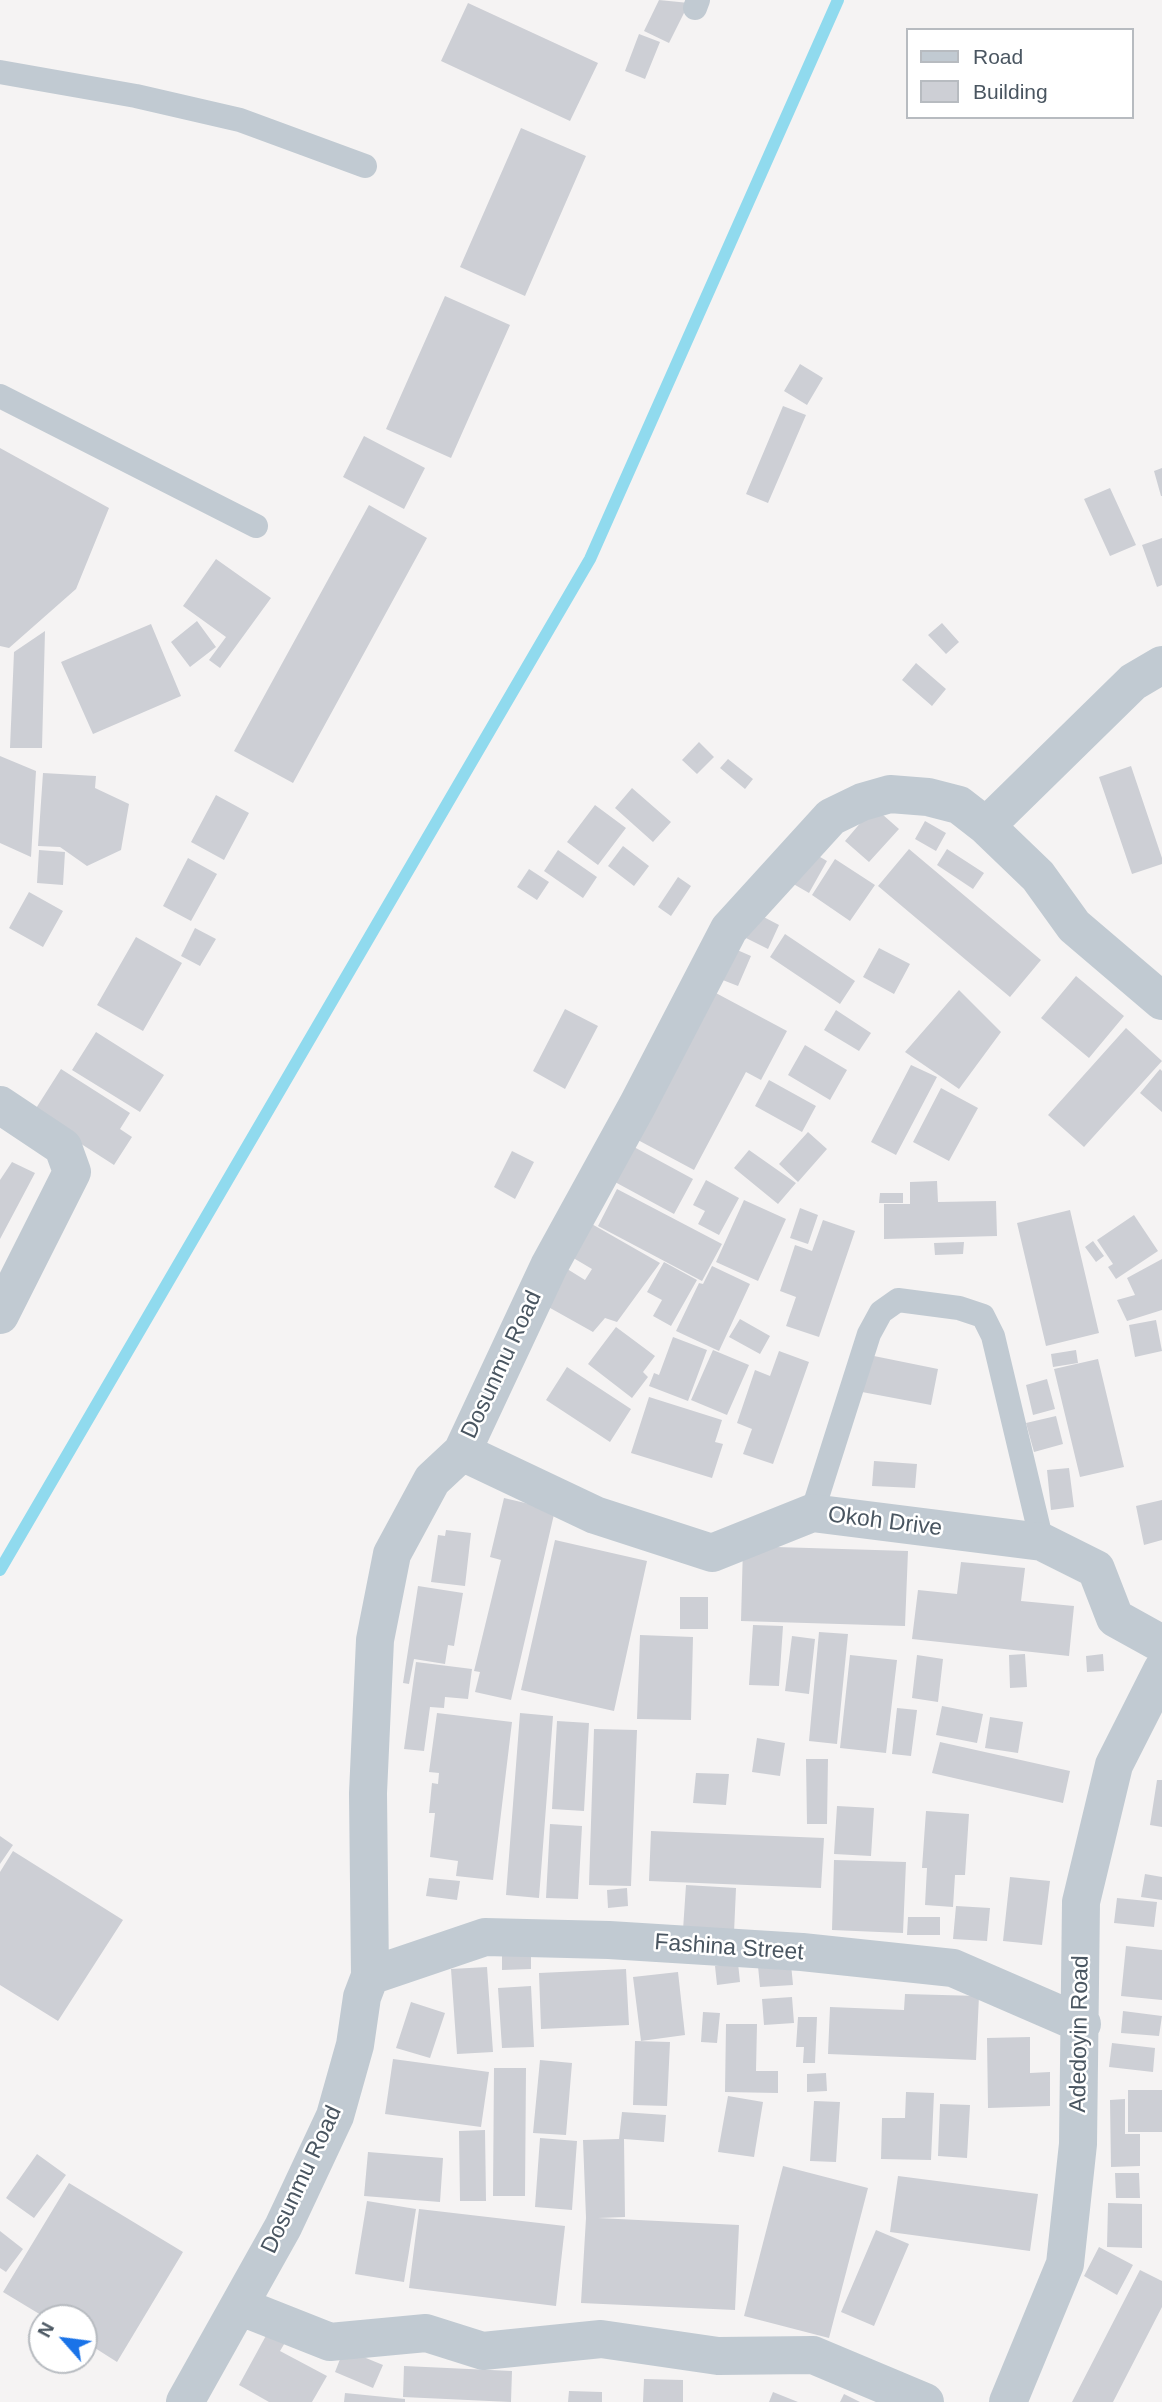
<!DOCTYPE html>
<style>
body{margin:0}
#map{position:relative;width:1162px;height:2402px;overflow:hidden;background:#f5f3f3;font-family:Arial,sans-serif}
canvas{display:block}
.legend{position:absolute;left:906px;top:28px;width:228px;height:91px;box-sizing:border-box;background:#fff;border:2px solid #b7bbc0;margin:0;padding:9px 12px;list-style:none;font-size:21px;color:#4a5661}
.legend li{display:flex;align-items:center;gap:14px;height:35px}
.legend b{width:35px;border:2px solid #b7bbc0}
.north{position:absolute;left:28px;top:2304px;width:70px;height:70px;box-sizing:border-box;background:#fff;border:2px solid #b7bbc0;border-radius:50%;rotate:298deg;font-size:19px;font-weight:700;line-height:28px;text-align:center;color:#4a5661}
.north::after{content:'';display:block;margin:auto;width:24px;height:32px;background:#1a73e8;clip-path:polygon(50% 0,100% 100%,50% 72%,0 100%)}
</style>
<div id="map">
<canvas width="1162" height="2402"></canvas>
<ul class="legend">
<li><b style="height:9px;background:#c1cad2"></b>Road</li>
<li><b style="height:19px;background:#cdcfd5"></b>Building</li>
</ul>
<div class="north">N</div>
</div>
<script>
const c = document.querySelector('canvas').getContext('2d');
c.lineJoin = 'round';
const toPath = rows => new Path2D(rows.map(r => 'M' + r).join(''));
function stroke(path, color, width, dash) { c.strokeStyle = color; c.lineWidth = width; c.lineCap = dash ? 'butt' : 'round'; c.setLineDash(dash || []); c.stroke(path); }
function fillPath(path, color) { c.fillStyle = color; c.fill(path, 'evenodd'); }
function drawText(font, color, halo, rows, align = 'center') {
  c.font = font + ' Arial,sans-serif'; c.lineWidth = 5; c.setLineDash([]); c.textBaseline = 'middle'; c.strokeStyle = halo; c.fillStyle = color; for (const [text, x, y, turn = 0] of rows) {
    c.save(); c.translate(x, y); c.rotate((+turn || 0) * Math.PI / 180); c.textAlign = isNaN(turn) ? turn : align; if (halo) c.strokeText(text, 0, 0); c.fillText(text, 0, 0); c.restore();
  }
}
stroke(toPath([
 [0,1570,590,559,838,0]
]), '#90daee', 12);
fillPath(toPath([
 [659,0,689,3,669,43,644,31],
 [468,3,598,63,570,121,441,61],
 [639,34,660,42,645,79,625,71],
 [521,128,586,156,525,296,460,267],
 [445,296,510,325,451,458,386,429],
 [800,364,823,378,807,405,784,391],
 [783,406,806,415,768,503,746,494],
 [364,436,425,468,404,509,343,477],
 [0,448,109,508,76,589,9,648,0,646],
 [1162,468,1162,496,1161,496,1154,471],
 [1110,488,1136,545,1110,556,1084,499],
 [369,505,427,538,293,783,234,751],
 [1162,538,1162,585,1157,587,1142,545],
 [216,559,271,598,220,668,209,660,226,637,183,606],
 [197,621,216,647,190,667,171,642],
 [942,623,959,642,946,654,928,635],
 [151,624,181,696,93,734,61,662],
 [45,631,42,748,10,748,14,652],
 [916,663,946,689,932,706,902,680],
 [699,742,714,757,697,774,682,760],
 [0,756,36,771,31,857,0,843],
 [728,759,753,779,745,789,720,768],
 [1131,766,1162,858,1162,864,1132,874,1099,777],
 [43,773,96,776,95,788,129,804,121,850,87,866,60,847,38,846],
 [632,788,671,822,653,842,615,808],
 [216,795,249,813,224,860,191,842],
 [595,805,626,828,598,865,567,842],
 [874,807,899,829,869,862,845,841],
 [925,821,946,833,936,851,915,839],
 [623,846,649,866,634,886,608,866],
 [909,849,1041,960,1010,997,878,886],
 [947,849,984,873,973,889,937,865],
 [39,850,65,852,63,885,37,883],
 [558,850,597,877,583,898,544,871],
 [808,850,827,861,809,893,790,882],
 [188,858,217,874,191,921,163,906],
 [835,859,875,885,850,921,812,895],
 [529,869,549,882,537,900,517,887],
 [678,877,691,886,671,916,658,907],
 [29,892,63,911,43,947,9,928],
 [758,914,779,925,768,949,746,938],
 [195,928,216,939,200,966,181,956],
 [785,934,855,981,840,1004,770,957],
 [136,937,182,963,143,1031,97,1005],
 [728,946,751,956,738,986,715,977],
 [879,948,910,964,894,994,863,977],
 [1076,976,1124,1016,1089,1058,1041,1018],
 [959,990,1001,1032,959,1089,905,1052],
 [714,992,787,1031,761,1080,746,1072,694,1170,636,1139],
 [565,1009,598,1026,565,1089,533,1071],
 [836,1010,871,1033,859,1051,824,1030],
 [1126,1028,1162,1061,1084,1147,1048,1115],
 [96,1032,164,1075,140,1112,72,1070],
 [805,1045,847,1070,830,1100,788,1075],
 [911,1065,937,1077,896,1155,871,1142],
 [61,1069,130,1113,120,1129,132,1137,114,1165,33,1113],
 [1160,1069,1162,1071,1162,1112,1140,1093],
 [769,1080,816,1106,802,1132,755,1106],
 [941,1088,978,1108,949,1161,913,1142],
 [808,1132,827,1149,798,1182,779,1164],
 [634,1147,693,1179,674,1214,615,1182],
 [749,1150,796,1183,778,1204,734,1168],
 [512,1151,534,1162,515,1199,494,1187],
 [12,1162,35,1173,0,1239,0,1180],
 [706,1180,739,1198,719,1235,698,1224,705,1211,693,1205],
 [937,1181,938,1202,996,1201,997,1236,884,1239,884,1204,910,1204,910,1182],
 [617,1189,722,1244,702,1281,598,1226],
 [880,1193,903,1193,903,1203,879,1203],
 [744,1200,786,1219,758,1281,716,1262],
 [800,1208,818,1215,808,1244,790,1238],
 [1070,1210,1099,1333,1046,1346,1017,1223],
 [1134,1215,1158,1251,1116,1279,1108,1267,1113,1264,1097,1240],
 [823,1220,855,1231,819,1337,786,1326,796,1297,780,1291,795,1245,812,1251],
 [590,1223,660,1263,617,1322,605,1318,593,1332,543,1304,564,1267,585,1280,592,1269,570,1256],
 [1093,1241,1104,1256,1096,1262,1085,1247],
 [964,1242,963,1254,935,1255,934,1243],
 [1162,1259,1162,1310,1127,1321,1117,1300,1135,1295,1127,1278],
 [664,1262,697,1280,671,1326,653,1316,662,1300,647,1292],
 [712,1266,750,1284,719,1351,676,1331,699,1283,703,1284],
 [740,1319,770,1336,760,1354,729,1337],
 [1156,1320,1162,1351,1135,1357,1129,1325],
 [616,1327,655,1356,643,1372,648,1377,632,1398,588,1364],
 [673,1337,707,1350,688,1401,649,1386,654,1373,659,1375],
 [713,1350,749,1365,727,1415,691,1400],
 [1076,1350,1078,1363,1053,1367,1051,1354],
 [779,1351,809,1362,773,1464,743,1454,752,1429,737,1423,755,1370,770,1376],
 [869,1355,938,1369,931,1405,862,1392],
 [1098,1359,1124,1467,1080,1477,1054,1369],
 [567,1367,631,1409,610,1442,546,1400],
 [1047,1379,1055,1409,1033,1415,1026,1385],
 [649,1397,722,1420,715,1442,723,1444,712,1478,631,1453],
 [1056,1416,1063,1444,1034,1452,1026,1423],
 [874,1461,917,1464,915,1488,872,1486],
 [1069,1468,1074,1507,1051,1510,1047,1470],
 [504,1498,555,1510,511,1700,475,1692,480,1672,474,1671,501,1560,490,1557],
 [1162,1500,1162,1540,1144,1545,1136,1506],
 [446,1530,471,1533,465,1586,431,1582,438,1535,445,1536],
 [555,1540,647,1561,614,1711,521,1690],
 [743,1546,908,1551,905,1626,741,1621],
 [961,1562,1025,1568,1021,1601,1074,1606,1069,1656,912,1639,918,1590,957,1594],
 [418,1586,463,1593,454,1646,448,1645,445,1664,414,1659,409,1684,403,1683],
 [680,1597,708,1597,708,1629,680,1629],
 [753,1625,783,1626,779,1686,749,1685],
 [819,1632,848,1634,837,1744,809,1741],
 [640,1635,693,1637,691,1720,637,1719],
 [792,1636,815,1639,809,1694,785,1691],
 [1025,1654,1027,1687,1010,1688,1009,1655],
 [1103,1654,1104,1671,1087,1672,1086,1656],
 [850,1655,897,1660,886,1753,840,1748],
 [917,1655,943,1659,938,1702,912,1698],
 [416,1662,472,1669,468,1699,445,1697,444,1708,430,1707,424,1751,404,1749],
 [942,1706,983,1714,977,1743,936,1735],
 [897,1708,917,1710,911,1756,892,1754],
 [437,1713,512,1722,493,1880,456,1876,458,1861,430,1857,435,1813,429,1813,432,1783,438,1784,439,1773,429,1772],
 [520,1713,553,1716,539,1898,506,1895],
 [990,1717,1023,1722,1018,1753,985,1748],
 [557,1721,589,1723,584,1811,552,1809],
 [594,1729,637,1730,631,1886,589,1885],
 [757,1738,785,1743,780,1776,752,1772],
 [940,1742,1070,1771,1063,1803,932,1773],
 [806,1759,828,1759,827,1824,807,1824],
 [696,1773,729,1774,726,1805,693,1803],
 [1157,1780,1162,1780,1162,1827,1150,1825],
 [837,1806,874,1808,871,1856,834,1854],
 [926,1811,969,1814,965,1875,955,1875,953,1907,925,1905,927,1868,922,1868],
 [550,1824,582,1826,578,1899,546,1898],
 [651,1831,824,1838,821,1888,649,1881],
 [0,1836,13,1845,0,1864],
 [13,1851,123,1920,58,2021,0,1985,0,1872],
 [834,1860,906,1862,903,1933,832,1930],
 [1145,1874,1162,1877,1162,1900,1141,1897],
 [1010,1877,1050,1881,1042,1945,1003,1941],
 [429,1878,460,1881,457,1900,426,1896],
 [686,1885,736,1888,734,1933,683,1930],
 [627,1888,628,1906,608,1908,607,1890],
 [1117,1898,1157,1902,1154,1927,1114,1923],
 [956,1906,990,1908,987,1941,953,1939],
 [908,1917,940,1917,940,1935,907,1935],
 [1126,1946,1162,1950,1162,2000,1121,1996],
 [531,1950,531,1969,502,1970,502,1951],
 [738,1963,740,1982,717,1985,715,1966],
 [791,1964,793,1985,760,1987,758,1966],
 [487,1967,493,2052,457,2054,451,1969],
 [626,1969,629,2025,541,2029,539,1973],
 [678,1972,685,2035,641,2041,633,1977],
 [531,1986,534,2047,502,2048,498,1988],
 [905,1994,979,1996,976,2060,828,2054,830,2007,904,2010],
 [792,1997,794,2023,764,2025,762,1999],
 [411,2002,445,2013,430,2058,396,2048],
 [1123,2011,1162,2016,1159,2036,1121,2033],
 [703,2012,720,2013,717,2043,701,2042],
 [798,2017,817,2017,815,2063,803,2063,804,2047,796,2047],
 [726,2024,757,2024,756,2071,778,2071,778,2093,725,2092],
 [1030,2037,1030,2073,1050,2072,1050,2106,988,2108,987,2038],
 [635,2041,670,2042,667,2106,633,2105],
 [1112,2043,1155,2048,1153,2072,1109,2067],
 [393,2059,489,2072,481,2127,385,2114],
 [540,2060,572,2063,566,2135,533,2133],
 [494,2068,526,2068,525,2196,493,2196],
 [826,2073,827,2091,807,2092,807,2074],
 [1128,2090,1162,2090,1162,2132,1128,2132],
 [906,2092,934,2093,931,2160,881,2159,882,2118,905,2118],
 [728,2096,763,2102,754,2157,718,2152],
 [1125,2099,1125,2134,1140,2134,1140,2166,1111,2167,1110,2100],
 [814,2101,840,2102,836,2162,810,2161],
 [940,2104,970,2105,967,2158,938,2156],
 [622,2112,666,2115,664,2142,624,2139,625,2217,598,2218,739,2225,735,2310,581,2303,586,2218,583,2140,619,2139],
 [485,2130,486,2201,460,2201,459,2131],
 [540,2138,577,2141,572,2210,535,2207],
 [368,2152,443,2158,440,2202,364,2196],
 [37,2154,66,2175,34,2218,6,2198],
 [783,2166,868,2188,829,2338,744,2316],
 [1115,2173,1139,2173,1140,2198,1116,2198],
 [898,2176,1038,2194,1030,2251,890,2232],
 [69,2183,183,2252,117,2362,84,2341,84,2318,46,2318,3,2292],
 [367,2201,416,2209,404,2282,355,2274],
 [1108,2203,1142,2204,1142,2248,1107,2247],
 [419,2209,565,2226,556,2306,409,2288],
 [876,2230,909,2244,874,2326,841,2312],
 [0,2231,23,2249,6,2272,0,2268],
 [1099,2247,1133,2265,1117,2295,1084,2276],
 [1140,2270,1162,2281,1162,2307,1113,2402,1072,2402],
 [268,2332,286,2341,280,2351,327,2376,312,2402,269,2402,239,2385],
 [344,2349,383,2365,373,2388,335,2372],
 [404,2366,512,2371,511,2402,403,2397],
 [644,2379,683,2380,683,2402,643,2402],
 [569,2391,602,2392,602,2402,568,2402],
 [773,2392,798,2402,769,2402],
 [345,2393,405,2399,405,2402,344,2402],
 [844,2394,860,2402,840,2402]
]), '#cdcfd5');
stroke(toPath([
 [695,8,698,0],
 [0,72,136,96,240,120,365,166],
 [0,396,256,526],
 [812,1513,869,1334,881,1312,898,1300,959,1308,983,1316,993,1336,1042,1542]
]), '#c1cad2', 24);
stroke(toPath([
 [986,826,1133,682,1162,665],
 [0,1105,63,1147,72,1172,0,1315],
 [462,1452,595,1515,712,1553,812,1513,1042,1542,1096,1569,1115,1618,1162,1644],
 [370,1976,485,1937,609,1940,802,1952,953,1968,1082,2024],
 [239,2306,330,2342,426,2333,483,2351,601,2339,718,2356,813,2355,925,2402],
 [185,2402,283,2227,335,2116,355,2045,362,1997,370,1976,368,1793,375,1640,392,1554,432,1480,462,1452,549,1266,637,1106,729,929,831,817,862,802,890,794,928,797,959,805,986,826,1038,876,1074,926,1162,1001],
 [1008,2402,1065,2264,1078,2144,1081,1902,1114,1765,1162,1670]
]), '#c1cad2', 38);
drawText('23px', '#4a5661', '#fff', [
 ["Dosunmu Road",502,1365,-65],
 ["Okoh Drive",885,1522,7],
 ["Fashina Street",729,1948,4],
 ["Adedoyin Road",1080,2034,-89],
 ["Dosunmu Road",302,2180,-65]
]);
</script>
